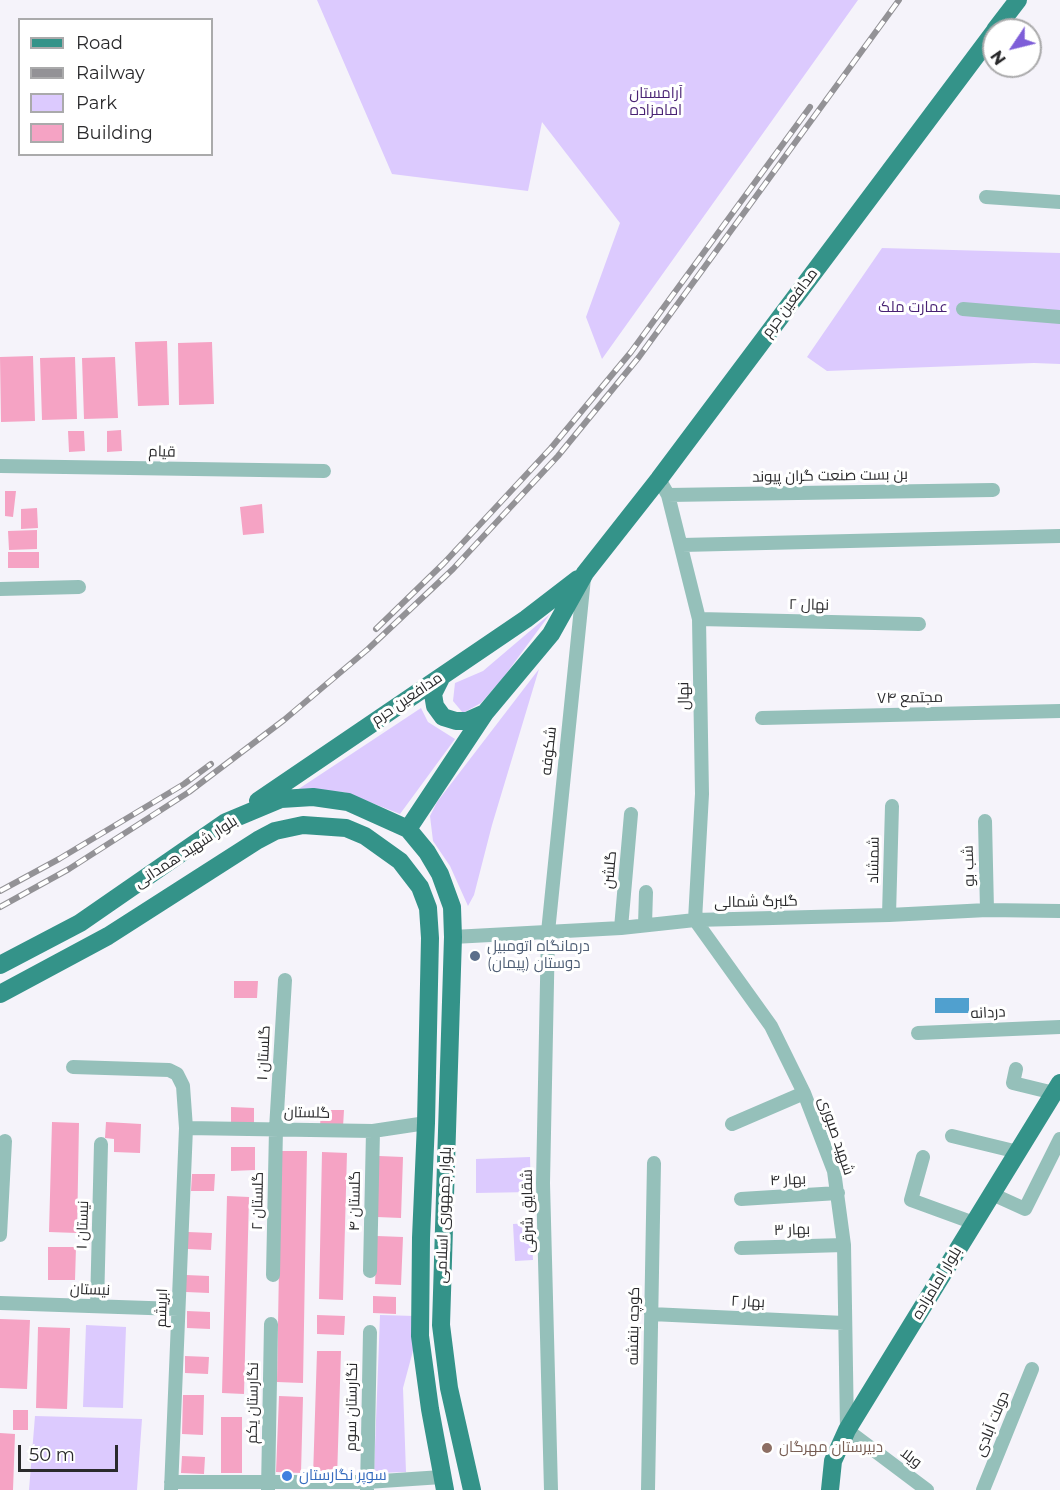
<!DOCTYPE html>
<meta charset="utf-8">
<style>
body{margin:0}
#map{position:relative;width:1060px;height:1490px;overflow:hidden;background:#f5f3fa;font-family:Montserrat,sans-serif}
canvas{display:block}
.legend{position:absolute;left:18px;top:18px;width:195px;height:138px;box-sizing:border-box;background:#fff;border:2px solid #aaaaab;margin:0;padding:8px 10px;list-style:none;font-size:18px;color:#2a2a2c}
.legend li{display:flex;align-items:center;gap:12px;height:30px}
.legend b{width:30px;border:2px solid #aaaaab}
.north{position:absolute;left:982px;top:18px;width:60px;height:60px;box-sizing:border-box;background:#fff;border:2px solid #aaaaab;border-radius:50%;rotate:235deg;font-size:16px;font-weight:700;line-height:24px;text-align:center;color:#2a2a2c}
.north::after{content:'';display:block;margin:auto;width:21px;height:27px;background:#7e5ed8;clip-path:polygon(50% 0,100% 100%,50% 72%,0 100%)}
.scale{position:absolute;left:18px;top:1445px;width:100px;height:27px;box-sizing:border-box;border:3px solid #2a2a2c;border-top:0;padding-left:8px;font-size:18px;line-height:21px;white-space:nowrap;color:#2a2a2c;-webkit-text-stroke:4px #fff;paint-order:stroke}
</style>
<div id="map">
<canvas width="1060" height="1490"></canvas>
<ul class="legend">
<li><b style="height:8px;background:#349389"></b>Road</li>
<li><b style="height:8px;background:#939296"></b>Railway</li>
<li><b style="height:16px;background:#dccafe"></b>Park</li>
<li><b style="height:16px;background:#f5a3c4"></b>Building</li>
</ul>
<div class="north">N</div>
<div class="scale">50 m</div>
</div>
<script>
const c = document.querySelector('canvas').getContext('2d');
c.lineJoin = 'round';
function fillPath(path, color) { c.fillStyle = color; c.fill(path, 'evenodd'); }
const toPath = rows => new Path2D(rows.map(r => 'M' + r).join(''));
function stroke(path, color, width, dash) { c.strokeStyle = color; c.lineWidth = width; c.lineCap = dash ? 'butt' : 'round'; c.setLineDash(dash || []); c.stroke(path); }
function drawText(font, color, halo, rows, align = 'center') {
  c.font = font + ' Montserrat,Cairo,sans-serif'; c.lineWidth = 6; c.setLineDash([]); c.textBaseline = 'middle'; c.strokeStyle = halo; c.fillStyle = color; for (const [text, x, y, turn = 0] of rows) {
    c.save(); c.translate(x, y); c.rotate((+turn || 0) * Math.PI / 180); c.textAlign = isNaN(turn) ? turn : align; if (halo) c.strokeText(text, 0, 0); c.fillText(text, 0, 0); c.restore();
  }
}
fillPath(toPath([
 [317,0,858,0,602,359,586,317,620,223,542,122,528,191,392,174],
 [882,248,1060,253,1060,364,1034,363,827,371,807,357],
 [550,614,503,678,481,703,463,713,453,701,455,683,483,671],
 [539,669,492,825,474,895,468,906,450,866,433,841,430,816,437,802],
 [421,708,428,722,455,739,400,814,344,792,297,790],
 [530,1157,531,1192,476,1193,476,1159],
 [531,1223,533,1260,515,1261,513,1224],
 [380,1315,415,1316,414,1347,403,1388,406,1472,374,1473],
 [86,1325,126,1327,123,1408,83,1407],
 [35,1416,142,1419,137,1490,29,1490]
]), '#dccafe');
fillPath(toPath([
 [935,998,969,998,969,1013,935,1013]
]), '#50a0cf');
fillPath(toPath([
 [167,341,169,405,138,406,135,342],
 [212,342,214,404,179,405,178,343],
 [33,356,35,421,1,422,0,357],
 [75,357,77,419,42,420,40,358],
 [115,357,118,418,84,419,82,358],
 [121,430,122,451,107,452,107,431],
 [68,431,84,431,85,451,69,452],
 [5,491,16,491,13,517,5,516],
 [262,504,264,533,243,535,240,507],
 [37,508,38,528,21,529,21,509],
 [37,530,37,549,9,550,8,531],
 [8,552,39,552,39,568,8,568],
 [234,981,258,981,257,998,234,998],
 [231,1107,254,1108,254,1125,231,1124],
 [321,1110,344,1110,343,1127,320,1127],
 [52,1122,79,1123,77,1233,49,1232],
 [106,1122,141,1124,140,1153,114,1152,114,1139,105,1138],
 [231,1147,255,1147,255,1170,231,1171],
 [281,1151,307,1151,303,1383,277,1382],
 [322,1152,347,1153,343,1300,319,1299],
 [379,1156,403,1157,401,1218,377,1217],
 [192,1174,215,1174,214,1191,191,1191],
 [227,1196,249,1197,244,1394,222,1393],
 [188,1232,212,1233,211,1250,188,1249],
 [377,1236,403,1237,401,1285,375,1284],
 [48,1247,76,1247,75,1280,48,1280],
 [186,1275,209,1276,209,1293,186,1292],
 [373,1296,396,1297,396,1314,373,1313],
 [187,1311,210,1312,210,1329,187,1328],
 [317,1315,345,1316,344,1335,317,1334],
 [0,1319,30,1320,27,1389,0,1388],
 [38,1327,70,1328,67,1409,36,1408],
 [317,1351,341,1351,337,1478,313,1477],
 [185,1356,209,1357,208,1374,185,1373],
 [183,1395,204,1395,203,1435,182,1434],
 [279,1396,303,1397,301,1473,276,1472],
 [13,1410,28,1410,28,1430,13,1430],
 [221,1417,242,1417,242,1473,221,1473],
 [0,1433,15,1434,13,1490,0,1490],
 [182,1456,205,1457,204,1474,181,1473]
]), '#f5a3c4');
stroke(toPath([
 [986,197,1060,202],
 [963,309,1060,317],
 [0,466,324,471],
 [659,479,668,495,699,619,702,794,695,920,771,1026,804,1093,834,1171,844,1245,847,1430,927,1490],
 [668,495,993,490],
 [682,545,1060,536],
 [0,589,79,587],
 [699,619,919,624],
 [762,718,1060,711],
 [985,821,987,910],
 [889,915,892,806],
 [645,925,646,892],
 [621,928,631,814],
 [453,937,621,928,695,920,889,915,987,910,1060,911],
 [918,1033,1060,1027],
 [73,1067,169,1070,177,1074,183,1086,186,1128,171,1490],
 [1016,1069,1013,1083,1054,1093],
 [732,1124,804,1093],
 [186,1128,373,1131,426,1123],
 [952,1136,1018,1152],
 [923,1157,911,1200,974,1223],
 [992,1194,1025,1209,1060,1139],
 [741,1199,838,1193],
 [0,1235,5,1141],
 [741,1248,844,1245],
 [370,1271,373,1131],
 [273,1275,276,1129,285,980],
 [0,1303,178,1309],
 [97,1306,101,1144],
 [651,1314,844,1323],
 [171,1482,367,1482,442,1477],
 [268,1490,271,1324],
 [367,1490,370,1332],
 [551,1490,543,1183,548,932,584,578],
 [648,1490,654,1163],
 [983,1490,1032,1369]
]), '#95c0ba', 14);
stroke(toPath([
 [995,30,1018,0],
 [442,676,433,694,435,706,443,717,456,721,467,721,485,713],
 [258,801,526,619,578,579],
 [408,829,485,713,551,634,585,573,659,479,994,32],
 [0,965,80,923,226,822,281,799,313,797,348,802,408,829,427,852,440,874,452,907,453,937,441,1325,449,1388,472,1490],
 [0,994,108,936,258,840,275,831,303,825,346,828,365,836,400,861,420,887,428,908,430,938,426,1123,421,1238,420,1336,430,1409,445,1490],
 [830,1490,833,1461,847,1430,1060,1083]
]), '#349389', 18);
const rail = toPath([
 [376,629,444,563,551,448,631,352,810,107],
 [0,891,59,859,184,784,211,764],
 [0,907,69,869,189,792,284,720,368,649,453,569,558,456,639,357,899,0]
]);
stroke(rail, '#939296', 6);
stroke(rail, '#fff', 4, [11]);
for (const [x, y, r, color] of [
 [475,956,6,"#5c6f8a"],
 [767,1448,6,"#8d6e63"],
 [287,1476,6,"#3f7fe0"]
]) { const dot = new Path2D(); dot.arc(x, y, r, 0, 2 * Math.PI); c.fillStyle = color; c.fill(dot); stroke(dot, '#fff', 2); }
drawText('15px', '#482173', '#fff', [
 ["آرامستان",656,94],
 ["امامزاده",656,111],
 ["عمارت ملک",913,308]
]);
drawText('15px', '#2a2a2c', '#fff', [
 ["مدافعین حرم",790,303,-53],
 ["قیام",162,452,1],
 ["بن بست صنعت گران پیوند",830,476,-1],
 ["نهال ۲",809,605,1],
 ["نهال",684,696,-91],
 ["مجتمع ۷۴",910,698,-1],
 ["مدافعین حرم",407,699,-34],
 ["شکوفه",549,751,-84],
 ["بلوار شهید همدانی",186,852,-33],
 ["شمشاد",874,860,-89],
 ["شب بو",969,866,-92],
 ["گلشن",610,870,-85],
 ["گلبرگ شمالی",756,902,-1],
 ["دردانه",988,1013,-3],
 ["گلستان ۱",264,1053,-87],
 ["گلستان",307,1113,1],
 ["شهید صبوری",836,1136,71],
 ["بهار ۴",788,1180,-3],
 ["گلستان ۲",258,1201,-89],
 ["گلستان ۴",355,1201,-89],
 ["شقایق شرقی",528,1211,-91],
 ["بلوار جمهوری اسلامی",444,1215,-88],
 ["نیستان ۱",83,1225,-88],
 ["بهار ۳",792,1230,-2],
 ["بلوار امامزاده",937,1283,-59],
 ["نیستان",90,1290,2],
 ["بهار ۲",748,1302,3],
 ["ابریشم",162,1308,-88],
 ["کوچه بنفشه",634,1326,-89],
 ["نگارستان یکم",253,1403,-89],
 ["نگارستان سوم",352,1407,-89],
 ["دولت آبادی",992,1424,-68],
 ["ویلا",911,1458,37]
]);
drawText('15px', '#4e5e75', '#fff', [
 ["درمانگاه اتومبیل",487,947],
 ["دوستان (پیمان)",487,964]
], 'left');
drawText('15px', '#785e54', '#fff', [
 ["دبیرستان مهرگان",779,1448]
], 'left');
drawText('15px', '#366cbe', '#fff', [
 ["سوپر نگارستان",299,1476]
], 'left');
</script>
